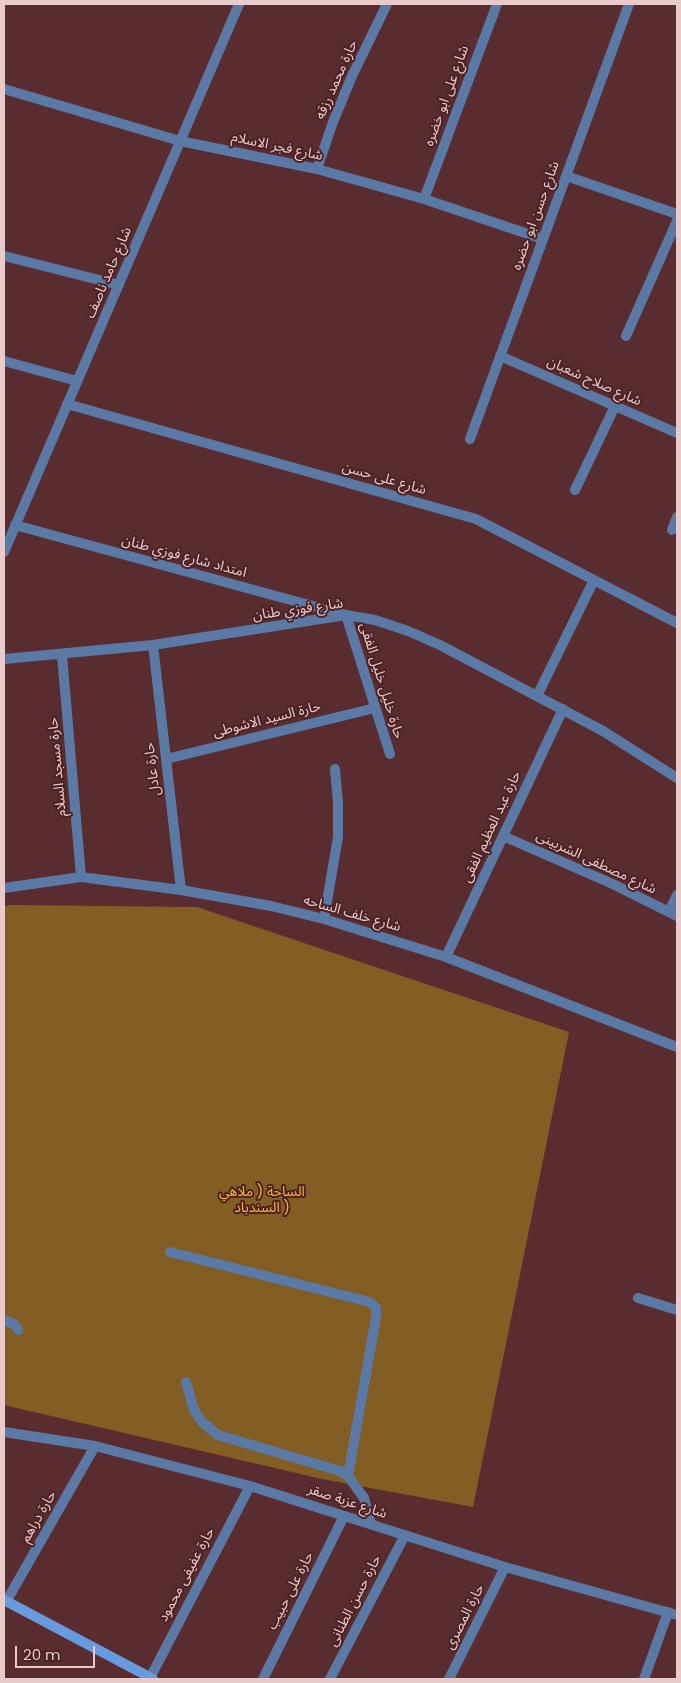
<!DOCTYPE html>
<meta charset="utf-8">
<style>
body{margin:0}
#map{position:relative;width:681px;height:1683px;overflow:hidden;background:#592c2f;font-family:Poppins,sans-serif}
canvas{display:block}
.frame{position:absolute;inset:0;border:5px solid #e9cbcc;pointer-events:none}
.scale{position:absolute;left:15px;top:1646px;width:80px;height:22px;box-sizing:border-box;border:2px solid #e9cbcc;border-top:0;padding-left:6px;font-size:15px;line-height:18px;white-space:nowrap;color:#e9cbcc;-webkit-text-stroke:4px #4d2225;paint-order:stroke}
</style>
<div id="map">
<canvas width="681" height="1683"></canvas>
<div class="frame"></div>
<div class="scale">20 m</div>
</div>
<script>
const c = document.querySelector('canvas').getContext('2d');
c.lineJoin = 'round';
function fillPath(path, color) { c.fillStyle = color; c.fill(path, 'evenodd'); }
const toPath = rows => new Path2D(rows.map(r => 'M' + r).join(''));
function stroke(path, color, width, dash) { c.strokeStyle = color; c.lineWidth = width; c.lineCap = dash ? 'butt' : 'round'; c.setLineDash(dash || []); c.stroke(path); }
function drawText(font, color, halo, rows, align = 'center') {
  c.font = font + ' Poppins,"Noto Sans Arabic",sans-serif'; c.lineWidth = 4; c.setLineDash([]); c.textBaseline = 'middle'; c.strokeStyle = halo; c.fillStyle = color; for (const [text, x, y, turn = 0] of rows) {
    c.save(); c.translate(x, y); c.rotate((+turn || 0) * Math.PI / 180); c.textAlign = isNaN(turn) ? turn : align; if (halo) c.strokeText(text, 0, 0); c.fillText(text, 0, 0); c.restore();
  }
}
fillPath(toPath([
 [9,905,197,907,569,1032,473,1507,322,1479,4,1405,4,907]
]), '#825e24');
stroke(toPath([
 [170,1252,370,1302,376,1308,376,1317,348,1476],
 [638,1298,677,1310],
 [4,1320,14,1324,18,1330],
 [186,1382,194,1410,202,1422,218,1435,340,1471,348,1476,364,1498,371,1524]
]), '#5a79a4', 10);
stroke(toPath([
 [4,89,180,141,317,169,424,199,543,239],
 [317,169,333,122,352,76,387,4],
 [566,176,677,214],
 [424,199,497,4],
 [4,256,119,285],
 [626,336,677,221],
 [500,356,677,433],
 [4,361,77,381],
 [67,404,476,519,677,623],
 [470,439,629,4],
 [575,490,615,406],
 [15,525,346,615,390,754],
 [672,530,677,517],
 [4,552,239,4],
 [153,645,181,890],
 [62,655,81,877],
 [4,659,153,645,346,615,375,620,408,631,440,645,603,731,677,778],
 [537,696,594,580],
 [166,759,375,708],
 [503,836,615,885,677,916],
 [4,888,81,877,181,890,271,906,324,919,446,957,677,1047],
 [669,912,677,895],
 [324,919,338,837,338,803,335,769],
 [446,957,563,709],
 [4,1432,95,1446,250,1486,505,1567,677,1615],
 [6,1602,95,1446],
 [150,1678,250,1486],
 [263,1679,344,1516],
 [330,1679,405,1535],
 [449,1679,505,1567],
 [644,1679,668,1612]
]), '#5a79a4', 10);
stroke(toPath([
 [4,1600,153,1679]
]), '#689ade', 10);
drawText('14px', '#e9cbcc', '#4d2225', [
 ["حارة محمد رزقه",337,80,-66],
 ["شارع على ابو خضره",447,96,-70],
 ["شارع فجر الاسلام",277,147,12],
 ["شارع حسن ابو حضره",536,216,-70],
 ["شارع حامد ناصف",109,273,-67],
 ["شارع صلاح شعبان",594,382,24],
 ["شارع على حسن",384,479,16],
 ["امتداد شارع فوزي طنان",184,557,15],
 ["شارع فوزي طنان",298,610,-8],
 ["حارة خليل خليل الفقى",381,681,73],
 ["حارة السيد الاشوطى",267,720,-14],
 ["حارة مسجد السلام",58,767,-95],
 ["حارة عادل",153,769,-97],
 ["حارة عبد العظيم الفقى",492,827,-65],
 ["شارع مصطفى الشربينى",596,863,25],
 ["شارع خلف الساحه",352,914,16],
 ["شارع عزبة صقر",347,1502,18],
 ["حارة دراهم",39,1517,-60],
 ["حارة عفيفى محمود",187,1575,-62],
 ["حارة على حبيب",291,1591,-63],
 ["حارة حسن الطنانى",355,1601,-63],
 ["حارة المصرى",465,1617,-63]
]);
drawText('14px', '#fdb42f', '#4d2225', [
 ["الساحة ( ملاهي",262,1192],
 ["السندباد )",262,1208]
]);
</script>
